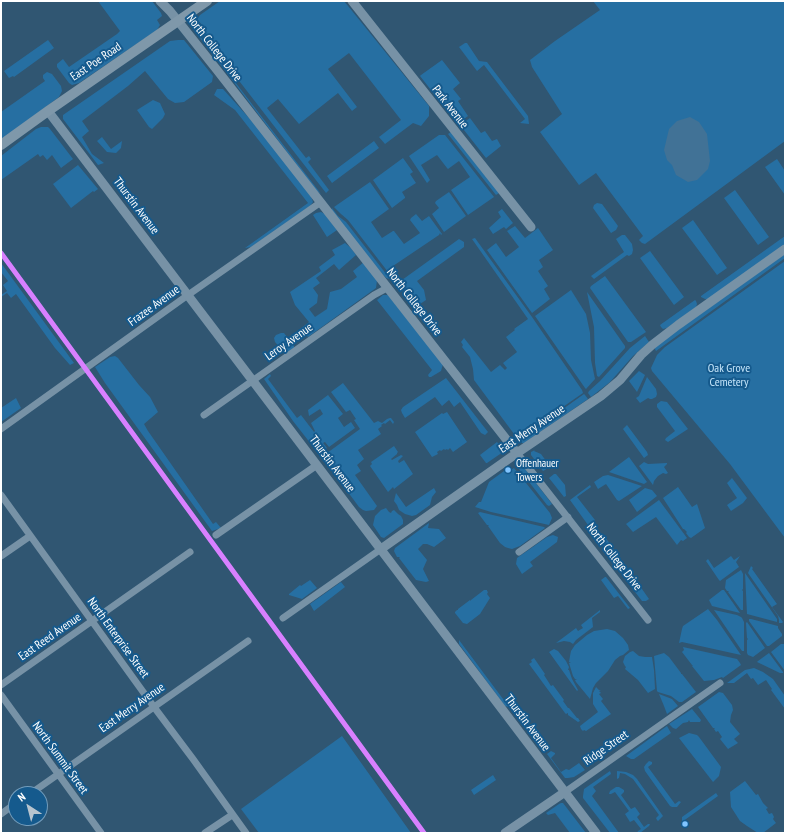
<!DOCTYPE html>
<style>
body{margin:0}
#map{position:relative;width:786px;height:834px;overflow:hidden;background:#305672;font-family:"PT Sans Narrow",sans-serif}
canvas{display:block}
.frame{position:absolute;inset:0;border:2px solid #fff;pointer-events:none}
.north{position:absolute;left:8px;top:786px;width:40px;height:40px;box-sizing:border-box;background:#155a8d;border:1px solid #739cbb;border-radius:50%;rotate:324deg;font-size:11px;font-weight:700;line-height:16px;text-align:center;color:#fff}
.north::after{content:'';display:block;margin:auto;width:14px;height:18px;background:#b7c4ce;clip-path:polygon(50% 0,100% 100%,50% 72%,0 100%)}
</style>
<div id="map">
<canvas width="786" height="834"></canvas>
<div class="frame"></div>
<div class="north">N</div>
</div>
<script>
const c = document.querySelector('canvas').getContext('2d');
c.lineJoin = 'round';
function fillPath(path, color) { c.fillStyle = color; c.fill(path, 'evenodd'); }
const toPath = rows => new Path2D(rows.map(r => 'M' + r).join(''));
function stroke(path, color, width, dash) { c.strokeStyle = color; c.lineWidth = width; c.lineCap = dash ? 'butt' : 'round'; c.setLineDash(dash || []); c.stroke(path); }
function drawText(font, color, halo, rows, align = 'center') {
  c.font = font + ' "PT Sans Narrow",sans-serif'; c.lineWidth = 4; c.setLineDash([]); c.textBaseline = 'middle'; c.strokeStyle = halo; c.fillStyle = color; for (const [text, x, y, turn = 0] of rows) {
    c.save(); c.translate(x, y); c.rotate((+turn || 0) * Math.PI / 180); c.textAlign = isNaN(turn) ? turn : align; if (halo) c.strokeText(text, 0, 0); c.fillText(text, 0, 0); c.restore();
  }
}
fillPath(toPath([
 [98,1,152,1,161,13,162,16,157,20,160,25,157,30,79,83,72,85,69,83,57,67,57,64,63,59,69,67,117,34,120,31],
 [220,1,344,1,429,106,429,116,421,126,413,123,385,144,379,137,401,120,349,53,328,69,357,107,352,111,338,93,299,124,278,99,267,108,306,158,309,156,311,159,308,162,329,190,326,193,202,33,202,25,197,19,200,15],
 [593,1,785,1,785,141,645,244,642,243,639,240,643,236,596,173,579,185,540,132,562,114,532,67,530,60,555,41,600,10],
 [198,27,199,35,321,194,316,190,197,34,195,29],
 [48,40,54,48,14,77,13,76,9,78,4,71],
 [178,40,184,40,213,76,212,82,184,102,175,103,168,99,145,71,128,86,82,121,89,131,82,137,92,154,104,163,98,165,63,119,63,115,170,41],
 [465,43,467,43,479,61,487,62,528,116,529,124,520,123,525,119,484,65,477,71,459,47],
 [442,60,460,83,453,89,461,99,458,101,468,116,458,123,433,93,434,90,431,90,420,76,421,75],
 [47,72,52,74,61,86,62,91,59,97,1,140,1,112,45,81,43,78,43,75],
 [217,89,223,89,259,129,311,196,313,202,310,206,251,247,245,248,308,203,235,110,214,95],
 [153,100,160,103,165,114,163,118,152,129,149,127,137,110],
 [470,118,481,133,485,131,492,141,497,139,501,146,486,158,460,125],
 [41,127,48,127,50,129,73,159,61,168,52,155,47,160,43,155,40,157,38,154,1,180,1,156,36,129],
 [451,132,499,193,496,195,448,134],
 [439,135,445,135,494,197,468,215,451,190,470,177,459,161,448,169,447,168,437,155,421,165,430,180,427,183,409,156],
 [102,137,111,149,122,141,121,148,116,153,107,152,97,141],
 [374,141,379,148,332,183,327,176],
 [403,158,413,172,410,174,416,183,402,192,405,197,405,198,392,208,373,180],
 [777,159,785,171,785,195,765,167],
 [78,165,98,189,94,192,93,191,71,208,53,184],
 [370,182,389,209,371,222,382,238,393,231,394,231,404,244,420,233,410,220,411,218,416,214,422,221,429,216,442,234,441,235,440,233,439,235,393,266,388,272,348,220,341,214,334,207],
 [735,190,769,237,758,245,724,198],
 [449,192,466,216,444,232,432,214,439,208,435,203,436,201],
 [597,203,602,204,618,226,616,230,611,233,593,208,594,205],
 [332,208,338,216,346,222,390,279,386,278,380,271,332,212],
 [502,209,513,223,506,229,504,227,493,234,489,228,501,217,498,212],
 [321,212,325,214,337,230,327,237,313,215,316,213],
 [693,220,727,268,717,275,682,228],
 [515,226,525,238,538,228,553,250,539,260,543,267,538,271,548,286,544,289,550,299,532,313,487,250,496,243,506,257,519,247,507,231],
 [622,235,625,235,632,244,633,250,632,254,629,256,627,255,594,279,591,276,624,252,616,239],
 [785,236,785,244,709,299,705,299,701,297,701,296],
 [475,238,532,317,582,390,583,393,521,436,517,438,474,380,473,369,470,357,462,347,463,345,461,342,464,338,491,372,500,365,505,370,507,368,503,363,517,352,506,337,515,330,514,329,528,319,472,239],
 [459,239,464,242,464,247,417,281,424,290,426,300,417,306,399,283,402,280],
 [345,243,351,248,356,255,339,270,334,264,316,278,320,283,313,288,318,295,317,303,309,309,315,317,327,309,330,292,341,289,357,277,353,271,364,262,377,280,376,288,308,337,300,329,309,322,295,305,290,292,321,271,319,267,335,255,332,250],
 [650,251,684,297,674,305,640,258],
 [785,254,785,258,656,351,654,347],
 [785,261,785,538,730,464,652,371,651,368,657,355,665,347],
 [1,263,74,363,70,365,55,348,16,294,11,298,7,293,1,297,1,295,7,291,3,285,8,281,1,272],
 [605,276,646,332,631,342,628,342,590,288,591,286],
 [571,290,586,314,590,333,591,360,595,379,586,389,585,388,535,316],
 [587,292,625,346,625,348,599,377,597,376,595,363,594,327],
 [383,295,388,295,443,364,441,371,431,377,429,377,428,375,432,370,377,300],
 [695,300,696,301,697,304,696,307,667,328,663,329,661,327,660,325],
 [281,333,284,333,294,346,294,348,286,353,283,351,275,342,274,338,276,335],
 [645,336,649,342,633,356,610,382,591,397,588,393,589,391,600,381,630,348],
 [115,356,118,358,139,385,150,397,158,412,144,424,148,431,213,524,216,522,221,528,212,531,105,383,95,367,110,357],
 [639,371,645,375,637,392,629,381],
 [270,374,271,376,268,379,297,418,301,415,314,432,315,431,311,423,323,414,320,409,309,416,308,410,328,395,343,414,338,418,344,427,351,422,355,428,329,447,325,442,323,443,327,448,322,452,318,453,293,421,264,379],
 [647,377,656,389,657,394,656,397,652,399,650,399,648,398,640,403,636,398,639,396],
 [446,378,488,432,485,435,481,433,460,402,454,407,449,400,442,406,435,397,405,418,402,413,401,410,403,407],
 [343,383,374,423,378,421,382,423,387,419,390,418,391,418,394,422,393,424,390,420,385,424,384,423,381,425,382,426,378,429,381,434,358,450,364,459,357,465,361,471,355,475,377,506,374,510,366,511,363,510,359,507,328,465,323,456,360,429,354,420,356,419,350,410,346,412,331,392],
 [584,394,585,395,588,399,524,443,522,443,520,440,521,439],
 [16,398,21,408,1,422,1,408],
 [661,401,667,402,688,429,668,442,665,440,666,438,675,431,657,407,657,404],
 [447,412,467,442,453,452,450,448,448,450,447,449,445,450,444,449,441,451,440,450,437,452,438,454,432,457,415,432,442,413,443,414],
 [627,425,647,452,648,455,644,458,623,429],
 [497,442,503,450,503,452,487,463,486,463,480,455],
 [394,446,398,452,397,453,397,454,391,459,392,460,401,455,403,456,398,461,399,463,404,460,413,474,394,489,393,487,388,492,370,466,372,464,371,462],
 [535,450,534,451,541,454,549,465,549,467,545,470,543,471,531,455,531,452],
 [629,457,647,482,644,484,609,472],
 [519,461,552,504,549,506,547,505,515,464],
 [644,462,648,464,667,463,667,464,664,467,668,473,666,474,663,473,658,476,654,481,653,485,639,466],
 [514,468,550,513,552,518,549,525,491,512,475,507,479,502,481,502,489,482,504,471,506,473],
 [554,474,556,474,565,485,566,496,564,497,549,478],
 [603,476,608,475,642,486,619,501,617,500,606,484,598,489,594,482],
 [732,478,747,498,743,503,731,511,727,505,737,498,727,483],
 [590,485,591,487,577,497,595,520,588,525,570,500],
 [678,487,692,507,697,504,705,528,691,538,689,537,686,533,687,532,684,529,683,529,663,498],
 [434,488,436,492,432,497,430,505,416,515,412,516,405,514,399,510,397,505,394,501,396,493,406,507],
 [645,488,652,490,657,496,637,512,629,500],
 [659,500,687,538,683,541,681,540,677,545,656,517,633,532,626,524],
 [386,508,389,512,391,513,392,511,394,510,398,514,401,516,403,520,403,524,384,538,381,537,373,525,375,516,381,510],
 [480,512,544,527,545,528,520,546,512,549,508,548,505,547,500,543,488,526,489,525,487,525,478,513],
 [429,523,428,528,439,529,446,538,434,547,427,544,423,544,418,549,427,560,423,569,429,581,426,582,416,580,399,558,400,557,397,557,394,551,395,548],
 [553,535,558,537,557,542,530,562,533,566,522,574,516,564,517,558,547,537],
 [605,537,621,559,617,563,618,564,616,565,599,541],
 [731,556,734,560,740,556,736,562,739,567,720,581,719,580,706,561,708,559,714,568],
 [751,566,753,568,752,569,777,604,772,607,783,622,782,623,779,623,779,620,778,616,748,573],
 [741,570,743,574,743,589,742,590,743,591,743,610,741,610,728,592,729,591,727,591,725,588,726,580],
 [745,573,777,619,777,622,747,614],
 [605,577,606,577,630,608,628,609,618,596,614,598,601,580],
 [635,579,649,599,646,601,642,601,629,584],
 [310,580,317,588,302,599,289,595,289,594,300,585,301,586],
 [341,582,345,587,314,611,310,604],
 [484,590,487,590,487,592,488,591,488,592,487,594,490,598,480,614,467,624,463,623,455,613,455,612,457,610,458,610,458,609,470,600,471,601,471,600],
 [722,590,724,590,740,613,712,606,709,600],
 [708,609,717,620,741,655,682,642,679,643,682,629,683,626],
 [600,610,600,612,592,618,593,627,576,640,573,644,570,642,564,641,556,643,576,628,578,631,583,628,581,625],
 [714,610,737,615,741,617,742,618,744,622,744,651,742,651],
 [749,619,751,619,778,626,778,628,782,634,782,636,769,646,767,646,749,621],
 [747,622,765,648,753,657,748,655,747,653,747,640,748,639,747,638,746,623],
 [607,629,615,631,623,638,628,645,629,650,623,655,620,656,615,660,608,671,596,683,593,688,590,699,576,682,575,680,577,679,575,679,573,676,569,663,571,662,569,662,570,656,571,651,575,645,587,635,594,631],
 [459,640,509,707,505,706,459,644],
 [781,644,785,644,785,671,771,652],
 [683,647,737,659,740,663,741,665,723,678,722,677,714,680,704,681,692,666,693,665,692,665,682,652,684,650],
 [554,649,558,651,566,661,569,667,568,670,569,670,572,679,578,690,577,691,549,652],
 [633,651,639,656,645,657,652,657,654,670,655,689,648,693,638,680,625,669,626,667,625,666,623,662,625,656,630,652],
 [664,653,669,657,681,673,681,674,682,674,696,692,682,702,679,702,671,696,658,692,657,691,654,656],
 [769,653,783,672,783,673,780,673,757,662,758,661],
 [534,658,545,674,544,675,551,686,553,685,564,700,563,701,568,708,569,708,577,718,578,718,580,721,578,722,568,715,568,713,566,714,565,713,529,664,532,662,531,660],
 [754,668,763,672,773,679,785,696,785,709,771,690,772,689,766,680,758,685,753,678,751,679,747,673,734,683,727,683,745,670],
 [596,687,599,690,601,690,599,691,601,693,599,694,603,699,601,701,611,714,586,731,584,730,583,731,581,729,580,726,598,712,593,704,593,693],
 [719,692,723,693,732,705,733,710,731,715,730,722,740,734,734,739,738,743,728,749,720,739,722,737,718,731,716,732,714,729,715,728,713,728,698,707],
 [659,694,672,699,678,706,667,714,664,706],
 [692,709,701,720,700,722,690,722,689,720,688,722,683,723,676,729,673,728,669,724],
 [667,726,671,733,634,759,631,759,626,756],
 [689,733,697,735,699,737,721,767,719,776,713,782,679,738],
 [342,736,411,833,259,833,241,809],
 [551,751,555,753,555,754,551,758,561,772,566,769,569,770,579,763,585,770,574,777,568,778,565,778,547,754],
 [649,761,652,762,652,764,648,767,675,804,679,801,681,802,677,807,672,807,670,806,645,771,644,767,646,764],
 [610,771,611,774,593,787,596,791,592,796,619,833,610,833,583,798,583,796,584,789],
 [617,771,626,772,633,775,637,779,663,816,658,821,657,820,656,818,659,815,633,779,625,774,620,773,619,778,617,779],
 [493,775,496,780,474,795,471,790],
 [745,781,756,795,758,794,763,803,768,808,766,809,769,814,772,813,774,817,773,819,776,823,763,833,758,833,747,826,740,821,731,807,730,792],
 [616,787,619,787,624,790,624,792,621,795,631,809,635,807,640,814,637,817,644,827,648,824,650,824,649,826,640,833,637,833,638,831,641,829,634,820,630,822,625,814,629,811,615,792,611,794,609,794,610,791],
 [716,793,718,796,682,822,682,817],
 [561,803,563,803,586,833,570,833,555,813,548,815,546,813,559,804]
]), '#266fa2');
fillPath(toPath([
 [690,117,699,122,707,134,710,161,708,169,697,180,688,182,676,175,672,165,667,160,664,150,669,129,677,121]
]), '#417296');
stroke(toPath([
 [204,415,374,295,387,288],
 [1,429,188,295,321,202],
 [517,453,648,620],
 [1,495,154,707,193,759,246,833],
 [216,535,317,465],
 [519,552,568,517],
 [1,556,30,536],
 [283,618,381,549],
 [1,685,190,552],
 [1,695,101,833],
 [565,792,720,683],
 [30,794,248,641],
 [1,814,16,803],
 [205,833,232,815]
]), '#7792a6', 7);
stroke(toPath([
 [160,1,170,11,217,70,517,453],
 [352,1,531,227],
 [48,111,596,833],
 [381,549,517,453,601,396,620,380,641,355,652,345,678,325,785,249],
 [505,833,565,792]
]), '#7792a6', 9);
stroke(toPath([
 [1,145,48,111,207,1]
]), '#7f98aa', 10);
stroke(toPath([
 [1,253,424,833]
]), '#d880ff', 5);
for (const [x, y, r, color] of [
 [508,470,3.5,"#80c4ff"],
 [685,824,3.5,"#80c4ff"]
]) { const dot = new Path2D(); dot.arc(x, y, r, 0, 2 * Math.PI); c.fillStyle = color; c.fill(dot); stroke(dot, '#155a8d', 1.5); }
drawText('11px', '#fff', '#155a8d', [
 ["Offenhauer",516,464],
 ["Towers",516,478]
], 'left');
drawText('12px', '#fff', '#155a8d', [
 ["North College Drive",214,48,52],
 ["East Poe Road",96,62,-34],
 ["Park Avenue",450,107,52],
 ["Thurstin Avenue",136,206,53],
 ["North College Drive",414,302,52],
 ["Frazee Avenue",154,306,-36],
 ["Leroy Avenue",289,342,-35],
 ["East Merry Avenue",532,429,-34],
 ["Thurstin Avenue",332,464,53],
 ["North College Drive",614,557,52],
 ["East Reed Avenue",50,637,-35],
 ["North Enterprise Street",118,638,54],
 ["East Merry Avenue",132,708,-35],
 ["Thurstin Avenue",527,723,53],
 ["Ridge Street",606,748,-35],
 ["North Summit Street",60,758,54]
]);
drawText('12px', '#c6e6fb', '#155a8d', [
 ["Oak Grove",729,369],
 ["Cemetery",729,383]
]);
</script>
